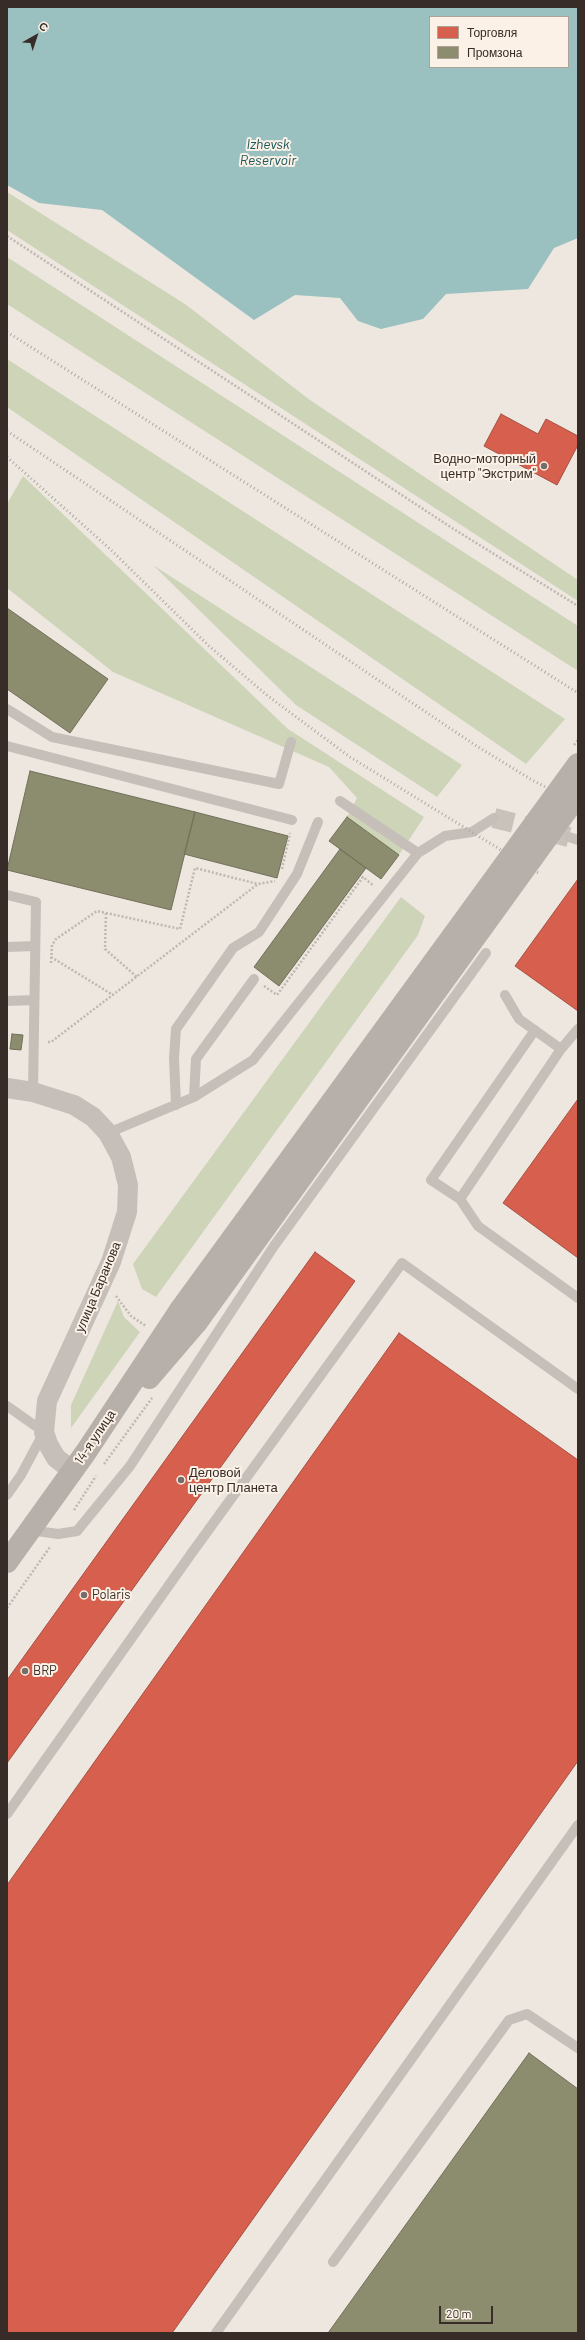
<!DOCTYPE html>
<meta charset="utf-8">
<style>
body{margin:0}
#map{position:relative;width:585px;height:2340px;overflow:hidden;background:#ede7e0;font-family:Barlow,sans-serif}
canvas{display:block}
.frame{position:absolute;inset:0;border:8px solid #372c27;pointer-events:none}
.legend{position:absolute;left:429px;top:16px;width:140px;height:52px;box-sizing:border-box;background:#fbf1e6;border:1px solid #ada29a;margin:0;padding:5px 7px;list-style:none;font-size:12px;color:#372c27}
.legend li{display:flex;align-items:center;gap:8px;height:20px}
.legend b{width:20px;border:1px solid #ada29a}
.north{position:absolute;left:16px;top:16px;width:40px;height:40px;-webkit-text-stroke:3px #fbf1e6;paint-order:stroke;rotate:39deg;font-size:11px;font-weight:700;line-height:16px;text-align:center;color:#372c27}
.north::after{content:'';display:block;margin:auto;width:14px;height:18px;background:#372c27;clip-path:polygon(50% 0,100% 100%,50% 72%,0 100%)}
.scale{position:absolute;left:439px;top:2306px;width:54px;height:18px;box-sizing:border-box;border:2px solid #372c27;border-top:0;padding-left:5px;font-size:12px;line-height:14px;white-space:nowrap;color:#372c27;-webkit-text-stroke:3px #fbf1e6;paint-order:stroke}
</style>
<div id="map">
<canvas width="585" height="2340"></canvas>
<div class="frame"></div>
<ul class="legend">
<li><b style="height:11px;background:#d6604d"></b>Торговля</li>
<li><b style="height:11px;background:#8c8c6e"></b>Промзона</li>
</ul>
<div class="north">С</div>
<div class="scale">20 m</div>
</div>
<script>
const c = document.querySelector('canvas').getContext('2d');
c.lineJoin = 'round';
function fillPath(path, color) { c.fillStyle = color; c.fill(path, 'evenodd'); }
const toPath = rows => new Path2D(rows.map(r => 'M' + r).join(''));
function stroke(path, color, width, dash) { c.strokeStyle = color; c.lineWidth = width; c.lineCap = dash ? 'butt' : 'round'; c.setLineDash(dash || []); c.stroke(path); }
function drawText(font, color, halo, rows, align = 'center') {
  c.font = font + ' Barlow,sans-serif'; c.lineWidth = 4; c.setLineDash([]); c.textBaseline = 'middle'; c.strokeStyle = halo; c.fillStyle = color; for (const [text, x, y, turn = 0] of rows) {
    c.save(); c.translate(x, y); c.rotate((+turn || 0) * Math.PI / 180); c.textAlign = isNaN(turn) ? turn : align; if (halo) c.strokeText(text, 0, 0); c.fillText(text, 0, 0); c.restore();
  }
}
fillPath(toPath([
 [7,192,185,304,310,400,578,580,578,601,7,230],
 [7,257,578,626,578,671,7,304],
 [7,359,565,719,526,764,7,407],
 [23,476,288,729,424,817,399,855,347,817,357,798,329,767,113,672,7,588,7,504],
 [153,565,462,765,437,797,296,705],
 [401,897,425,916,418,935,156,1297,142,1289,133,1264],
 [118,1301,124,1317,140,1332,71,1428,71,1405]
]), '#ced4b8');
fillPath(toPath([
 [7,7,578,7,578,238,554,248,528,289,446,294,423,319,381,329,358,321,340,298,295,295,254,320,102,210,39,203,7,185],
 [430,17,568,17,568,67,430,67]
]), '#9ac0c0');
const shops = toPath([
 [501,414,538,434,546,419,578,436,578,445,557,485,484,446,501,414],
 [578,879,578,1011,515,966,578,879],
 [578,1099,578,1258,503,1203,578,1099],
 [315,1252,355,1281,7,1763,7,1680,315,1252],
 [399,1333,578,1460,578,1761,172,2333,7,2333,7,1885,399,1333]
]);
fillPath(shops, '#d6604d');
stroke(shops, '#a65042', 1);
const industry = toPath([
 [7,608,108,679,70,733,7,689,7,608],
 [30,771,195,812,171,910,7,870,30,771],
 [195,812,288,836,277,878,184,854,195,812],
 [347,817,399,855,381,879,329,841,347,817],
 [340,849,366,868,279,986,254,967,340,849],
 [12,1034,23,1035,21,1050,10,1049,12,1034],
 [529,2053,578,2089,578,2333,328,2333,529,2053]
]);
fillPath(industry, '#8c8c6e');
stroke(industry, '#726f59', 1);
stroke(toPath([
 [494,818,569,837]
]), '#c9c2bb', 20, [20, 10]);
stroke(toPath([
 [7,236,452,528,578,606],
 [282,869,290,833],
 [106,913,105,949,137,977],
 [51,957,113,995],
 [51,963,52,945,56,939,97,911,180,929,195,868,258,884],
 [264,986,277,995,363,877,374,886],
 [48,1042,51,1042,258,884,275,881],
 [116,1296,131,1316,146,1326],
 [104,1464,152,1398],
 [74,1510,96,1476],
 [7,1608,50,1547]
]), '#bfb7b1', 2.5, [2, 2]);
stroke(toPath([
 [7,709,52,737,279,784,291,742],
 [7,746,292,820],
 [340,801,418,853],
 [569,837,578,840],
 [7,895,36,902,33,1092],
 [7,947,35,946],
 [505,995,519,1019,561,1049],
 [7,1001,34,1000],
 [578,1029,561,1049,460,1199,478,1226,578,1298],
 [194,1097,196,1059,254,979],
 [176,1105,174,1058,176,1029,233,948,259,932,297,874,318,822],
 [108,1133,194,1097,253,1060,418,853,445,836,472,832,494,818],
 [460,1199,431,1180,535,1030],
 [7,1406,44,1432,21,1475,7,1495],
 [30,1530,58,1534,77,1531,130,1466,274,1246,486,953],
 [7,1814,191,1554,402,1263,578,1389],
 [333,2262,509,2020,527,2014,578,2048],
 [216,2333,578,1825]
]), '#c6bfb9', 10);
stroke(toPath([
 [7,1088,33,1092,74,1105,93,1117,108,1133,121,1157,128,1185,127,1212,111,1262,47,1401,44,1432,48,1444,56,1458,73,1471]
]), '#c6bfb9', 20);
stroke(toPath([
 [149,1378,197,1322],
 [7,1562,86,1452,180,1310]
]), '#b7afa9', 22);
stroke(toPath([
 [7,332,578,693],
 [7,431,475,745,532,780,578,804],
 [7,457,110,549,209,646,268,696,350,757,540,874]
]), '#aea8a3', 3, [1, 3]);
stroke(toPath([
 [574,745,578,740]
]), '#bfb7b1', 2.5, [2, 2]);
stroke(toPath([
 [180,1310,578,764],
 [197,1322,578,795]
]), '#b7afa9', 22);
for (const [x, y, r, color] of [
 [544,466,4,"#776d68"],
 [181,1480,4,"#776d68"],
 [84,1595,4,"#776d68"],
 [25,1671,4,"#776d68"]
]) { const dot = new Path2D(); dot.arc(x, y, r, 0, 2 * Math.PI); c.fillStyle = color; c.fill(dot); stroke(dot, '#fbf1e6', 1.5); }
drawText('13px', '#372c27', '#fbf1e6', [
 ["Водно-моторный",536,459,"right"],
 ["центр \"Экстрим\"",536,474,"right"],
 ["Деловой",189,1473],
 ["центр Планета",189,1488],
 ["Polaris",92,1595],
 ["BRP",33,1671]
], 'left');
drawText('13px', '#372c27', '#fbf1e6', [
 ["улица Баранова",98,1287,-67],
 ["14-я улица",95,1437,-56]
]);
drawText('italic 14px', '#19585c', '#fbf1e6', [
 ["Izhevsk",268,144],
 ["Reservoir",268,160]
]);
</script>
